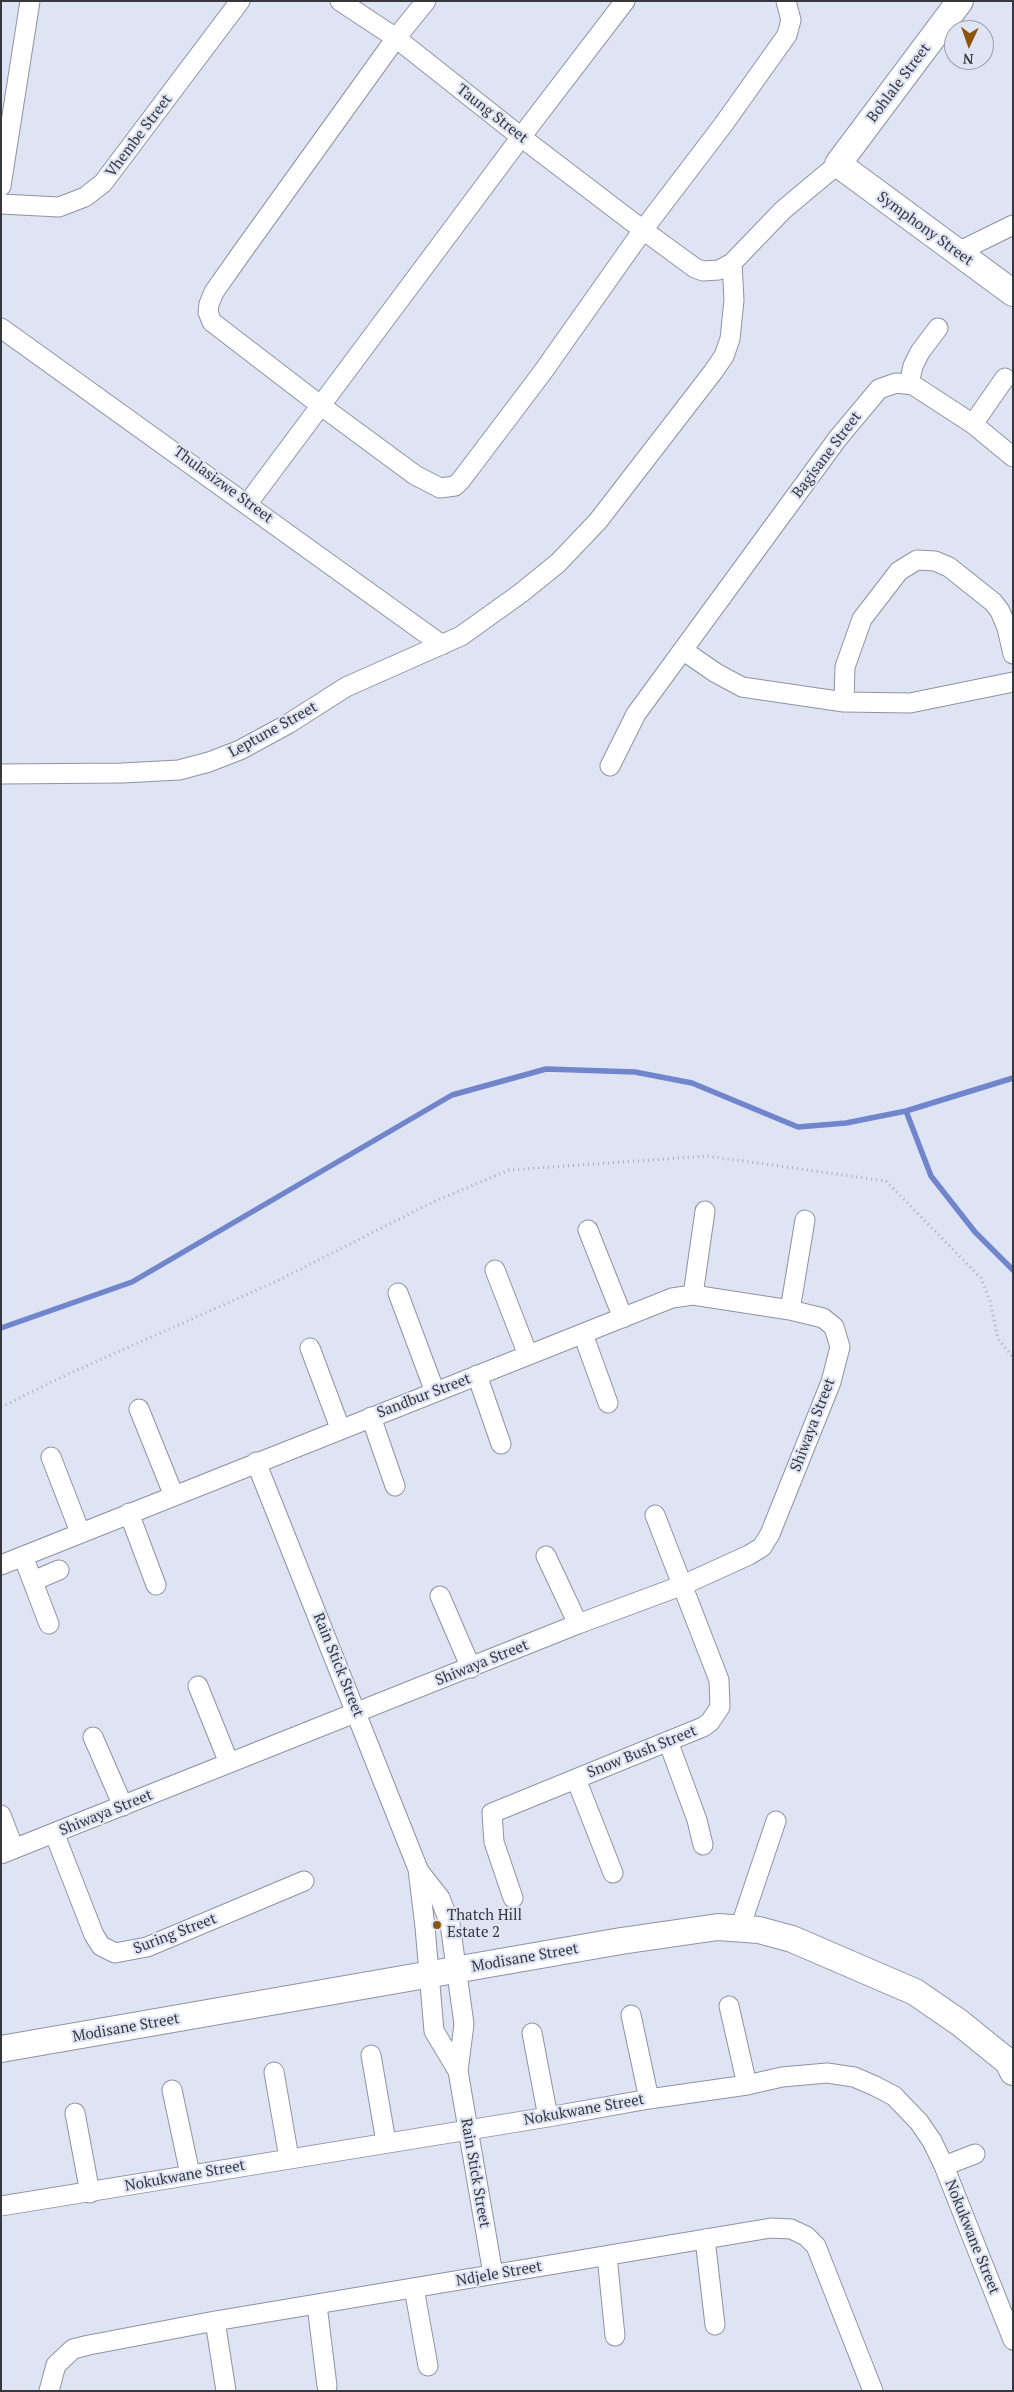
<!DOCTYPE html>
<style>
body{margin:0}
#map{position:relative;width:1014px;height:2392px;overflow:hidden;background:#dee4f4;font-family:"PT Serif",serif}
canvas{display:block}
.frame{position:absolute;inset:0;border:2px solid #36383e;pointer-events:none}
.north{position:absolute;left:944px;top:20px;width:50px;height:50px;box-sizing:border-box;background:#dee4f4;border:1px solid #9b9fab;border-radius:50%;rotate:183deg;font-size:14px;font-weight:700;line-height:20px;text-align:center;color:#36383e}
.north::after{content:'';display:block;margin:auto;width:18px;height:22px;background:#8d540d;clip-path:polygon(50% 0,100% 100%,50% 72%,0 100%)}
</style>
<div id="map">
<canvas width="1014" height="2392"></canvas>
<div class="frame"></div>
<div class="north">N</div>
</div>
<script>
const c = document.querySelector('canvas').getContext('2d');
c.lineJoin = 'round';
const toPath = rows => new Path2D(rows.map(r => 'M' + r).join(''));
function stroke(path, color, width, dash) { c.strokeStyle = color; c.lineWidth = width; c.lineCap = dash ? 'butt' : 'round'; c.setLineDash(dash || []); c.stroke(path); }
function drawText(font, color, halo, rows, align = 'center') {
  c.font = font + ' "PT Serif",serif'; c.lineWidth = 4.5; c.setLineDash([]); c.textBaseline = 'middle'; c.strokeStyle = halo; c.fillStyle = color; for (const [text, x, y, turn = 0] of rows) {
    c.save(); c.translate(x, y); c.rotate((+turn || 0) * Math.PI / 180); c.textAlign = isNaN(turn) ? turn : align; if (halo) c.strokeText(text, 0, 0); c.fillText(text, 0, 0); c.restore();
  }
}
stroke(toPath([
 [906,1111,931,1176,975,1232,1013,1270],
 [1,1328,132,1282,452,1095,546,1069,635,1072,692,1083,798,1127,846,1123,906,1111,1013,1078]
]), '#7085cb', 5.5);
const street = toPath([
 [340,1,396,38,521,137,643,230,695,268,703,271,719,270,732,263,783,210,838,164],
 [426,1,396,38,240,255,214,292,209,304,208,312,212,322,320,405,415,475,440,488,455,486,461,480,542,373,643,230,723,125,787,35,791,20,786,1],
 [1,186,30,1],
 [1,204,59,207,85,197,103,183,240,1],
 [958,252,1013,225],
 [1,328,442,645],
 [909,384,913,366,920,352,938,328],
 [973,424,1005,378],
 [248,503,521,137,625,1],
 [684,651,716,673,742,687,844,702,910,703,1013,682],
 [844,702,845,667,862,619,899,571,917,560,935,561,949,567,993,602,1000,611,1007,628,1013,654],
 [610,766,636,714,838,438,879,389,896,383,913,385,973,424,1013,457],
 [1,774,122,773,179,770,209,762,240,750,288,724,346,687,461,636,521,593,558,563,598,521,713,372,724,356,730,339,734,300,732,263],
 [588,1230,623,1318],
 [495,1270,528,1355],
 [398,1293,435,1392],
 [693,1295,705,1211],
 [790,1310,805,1220],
 [583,1334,608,1403],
 [310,1348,340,1428],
 [477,1375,501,1444],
 [139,1409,174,1496],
 [371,1417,395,1486],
 [51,1457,80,1532],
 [256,1462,418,1869,425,1927,434,2031,458,2071],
 [129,1513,156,1585],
 [23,1556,49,1624],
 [546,1556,578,1624],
 [1,1565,672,1298,693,1295,790,1310,823,1318,834,1327,840,1347,831,1382,770,1534,762,1547,749,1555,683,1585,578,1624,1,1854],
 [33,1581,59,1570],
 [440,1596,471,1668],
 [198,1686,229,1763],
 [93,1737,123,1806],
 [668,1741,697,1820,703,1845],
 [576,1779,613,1873],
 [1,1815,14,1849],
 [55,1835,94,1935,101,1946,115,1953,147,1947,304,1881],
 [418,1870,440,1898,450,1924,464,2024,458,2071,493,2274],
 [513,1898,494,1842,492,1813,703,1727,710,1722,720,1707,719,1680,655,1515],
 [740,1928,776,1821],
 [729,2006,747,2085],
 [631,2015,649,2099],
 [532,2033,548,2117],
 [371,2055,386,2142],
 [274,2072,289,2158],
 [172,2090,190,2174],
 [75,2113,90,2193],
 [944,2166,975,2154],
 [1,2206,548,2117,649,2099,747,2085,782,2077,827,2073,854,2077,875,2086,894,2096,919,2122,932,2141,944,2166,1013,2340],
 [705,2239,715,2325],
 [607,2256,615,2336],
 [414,2288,428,2366],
 [317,2305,327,2386],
 [215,2321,226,2391],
 [49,2391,56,2365,73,2349,89,2345,215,2321,771,2228,791,2229,806,2236,816,2246,873,2391]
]);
const secondary = toPath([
 [960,1,838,164,1013,293],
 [1,2049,621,1941,718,1927,759,1930,792,1939,915,1992,960,2023,1008,2062,1013,2072]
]);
stroke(street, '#8e93a2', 21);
stroke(secondary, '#8e93a2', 28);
stroke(toPath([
 [1,1407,66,1375,277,1281,433,1202,509,1170,707,1156,886,1181,981,1278,990,1301,998,1339,1013,1357]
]), '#a7abb8', 3, [1, 4]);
stroke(street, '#fff', 19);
stroke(secondary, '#fff', 26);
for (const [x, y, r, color] of [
 [437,1925,5,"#8d540d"]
]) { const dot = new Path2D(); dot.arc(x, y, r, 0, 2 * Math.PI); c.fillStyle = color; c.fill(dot); stroke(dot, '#dee4f4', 2); }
drawText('15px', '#36383e', '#dee4f4', [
 ["Bohlale Street",899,83,-53],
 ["Taung Street",492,114,38],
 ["Vhembe Street",139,136,-53],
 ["Symphony Street",925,229,36],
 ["Bagisane Street",827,455,-53],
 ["Thulasizwe Street",223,485,36],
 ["Leptune Street",273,730,-29],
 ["Sandbur Street",424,1396,-21],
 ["Shiwaya Street",813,1425,-69],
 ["Shiwaya Street",482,1663,-22],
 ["Rain Stick Street",338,1665,68],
 ["Snow Bush Street",642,1752,-22],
 ["Shiwaya Street",106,1813,-22],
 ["Suring Street",175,1934,-21],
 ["Modisane Street",525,1958,-10],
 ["Modisane Street",126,2028,-10],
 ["Nokukwane Street",584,2110,-10],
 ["Rain Stick Street",475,2173,80],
 ["Nokukwane Street",185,2176,-10],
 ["Nokukwane Street",972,2237,68],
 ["Ndjele Street",499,2274,-10]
]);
drawText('15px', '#36383e', '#dee4f4', [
 ["Thatch Hill",447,1916],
 ["Estate 2",447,1933]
], 'left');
</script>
